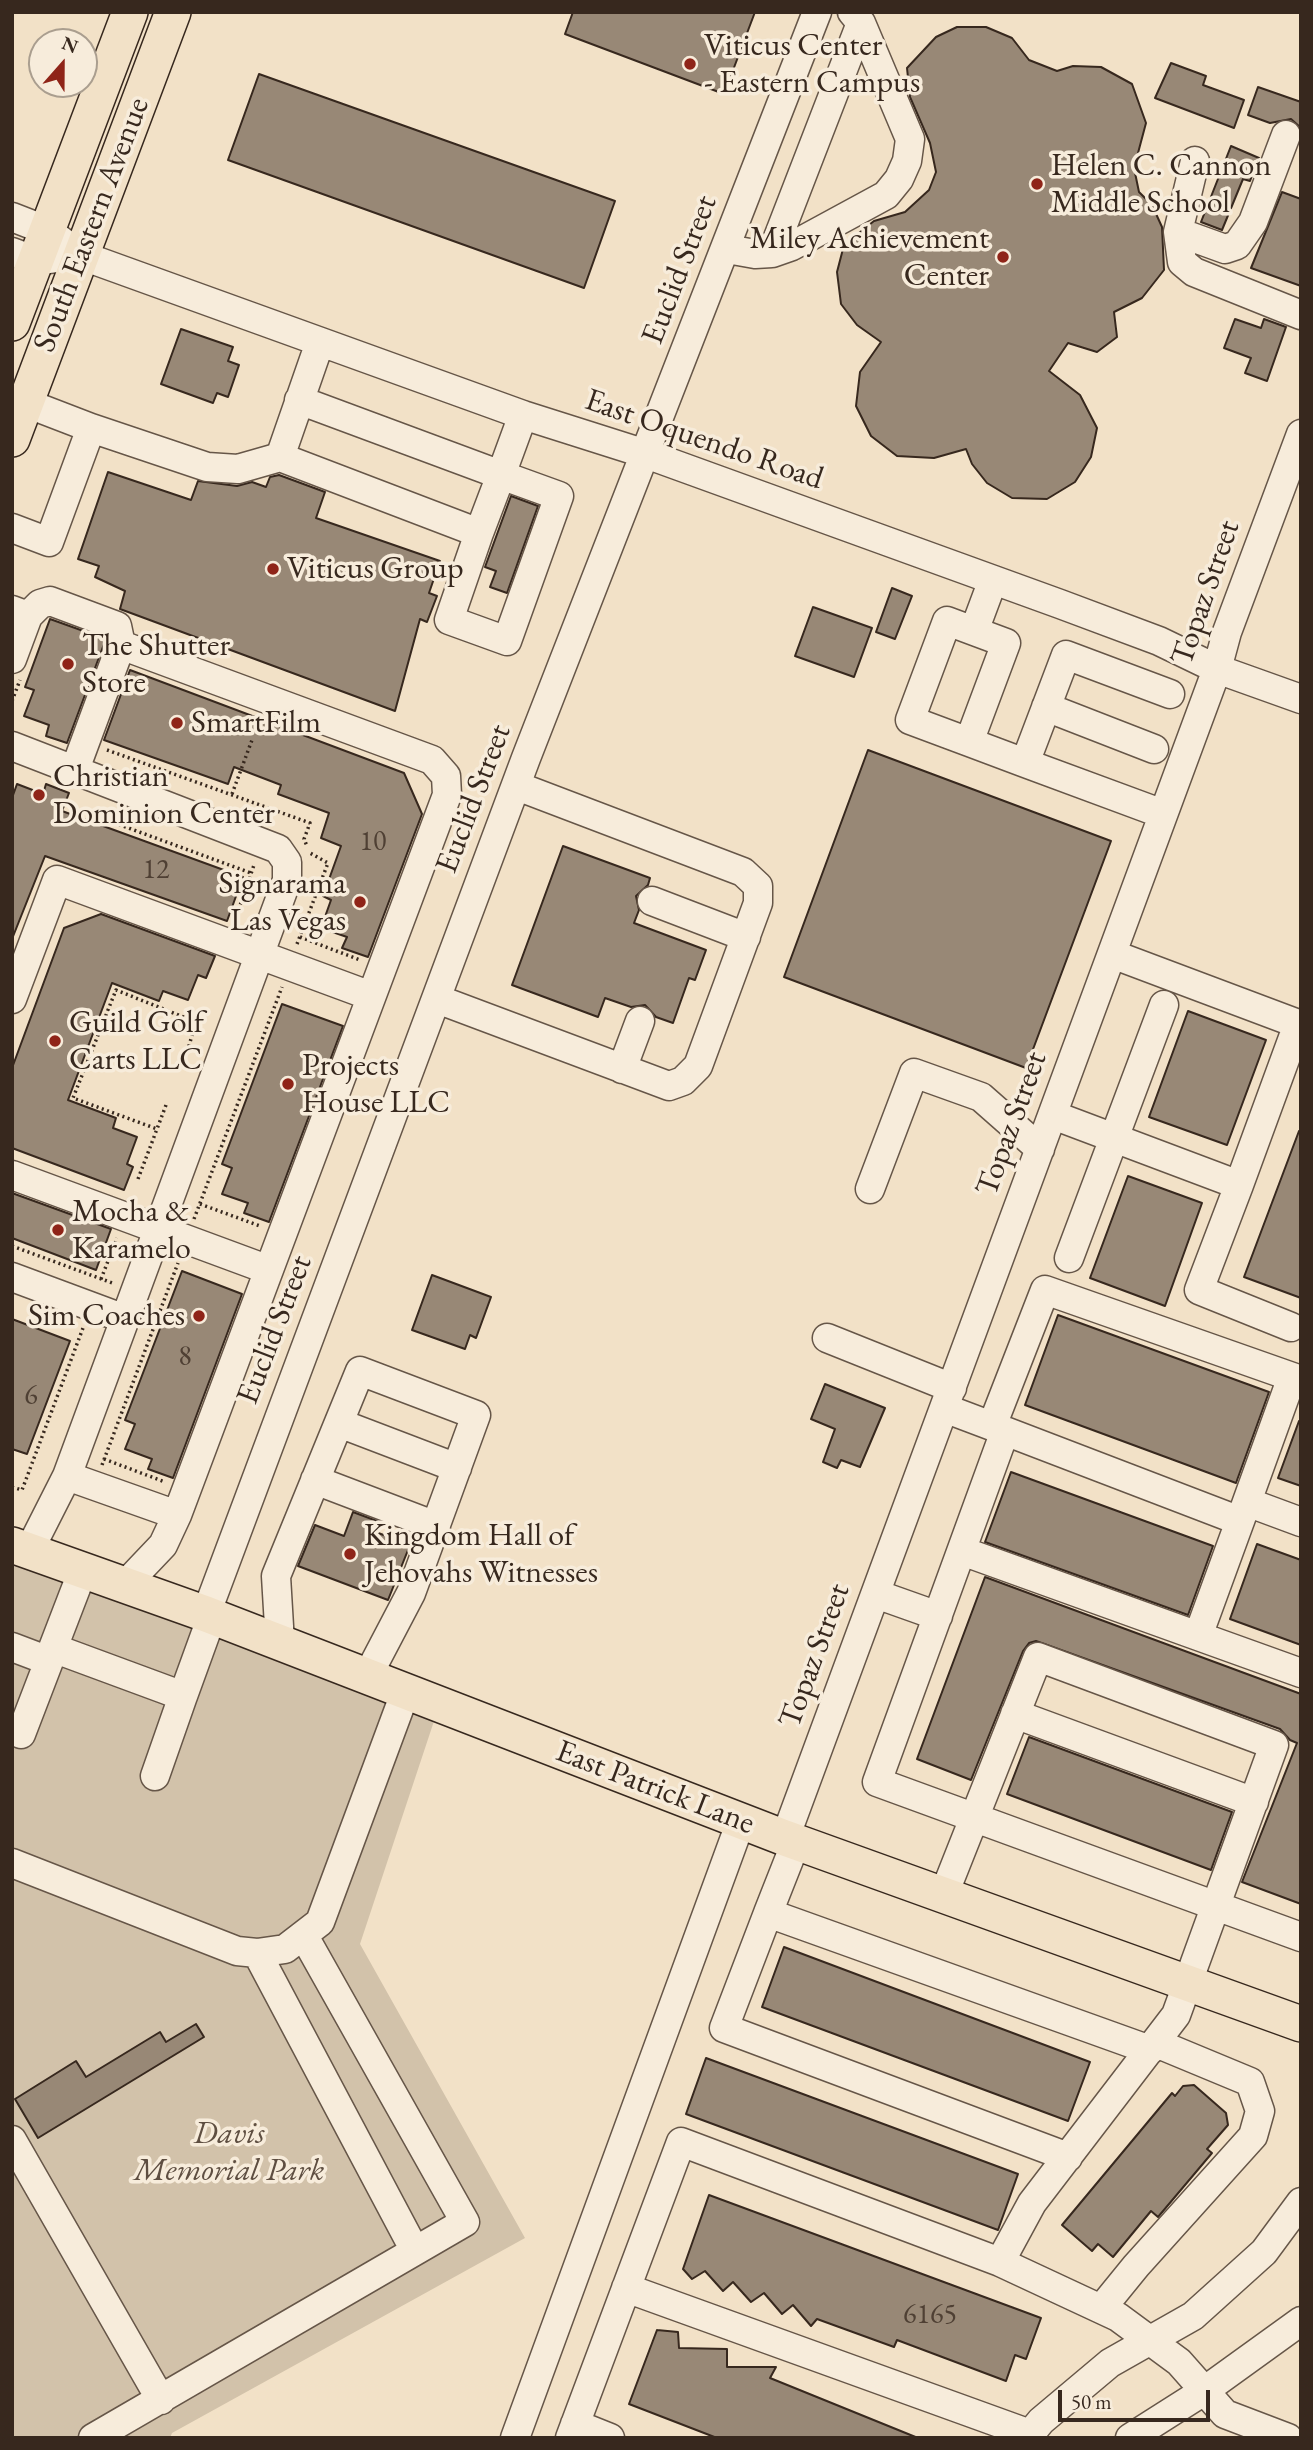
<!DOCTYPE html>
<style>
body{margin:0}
#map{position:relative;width:1313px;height:2450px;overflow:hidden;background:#f2e1c7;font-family:"EB Garamond",serif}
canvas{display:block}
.frame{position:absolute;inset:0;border:14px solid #37281e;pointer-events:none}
.north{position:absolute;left:28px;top:28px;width:70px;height:70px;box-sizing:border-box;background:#f7ecdb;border:2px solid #aa9e8f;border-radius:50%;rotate:21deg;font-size:19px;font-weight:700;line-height:28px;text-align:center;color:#37281e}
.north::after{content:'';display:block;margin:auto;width:24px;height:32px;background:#8f2418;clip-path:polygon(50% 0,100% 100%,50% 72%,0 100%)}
.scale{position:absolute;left:1058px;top:2390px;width:152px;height:32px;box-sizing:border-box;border:4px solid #37281e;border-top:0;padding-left:9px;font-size:21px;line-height:24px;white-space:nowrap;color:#37281e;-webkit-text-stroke:5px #f7ecdb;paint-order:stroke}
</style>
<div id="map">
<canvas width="1313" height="2450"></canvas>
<div class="frame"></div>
<div class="north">N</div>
<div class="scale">50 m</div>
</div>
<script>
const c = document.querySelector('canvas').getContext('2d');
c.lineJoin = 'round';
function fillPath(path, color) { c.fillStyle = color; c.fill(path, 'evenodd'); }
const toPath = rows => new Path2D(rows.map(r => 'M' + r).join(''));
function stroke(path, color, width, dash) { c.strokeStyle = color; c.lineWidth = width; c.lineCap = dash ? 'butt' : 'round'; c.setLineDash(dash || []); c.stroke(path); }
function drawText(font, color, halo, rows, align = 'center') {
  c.font = font + ' "EB Garamond",serif'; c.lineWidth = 7; c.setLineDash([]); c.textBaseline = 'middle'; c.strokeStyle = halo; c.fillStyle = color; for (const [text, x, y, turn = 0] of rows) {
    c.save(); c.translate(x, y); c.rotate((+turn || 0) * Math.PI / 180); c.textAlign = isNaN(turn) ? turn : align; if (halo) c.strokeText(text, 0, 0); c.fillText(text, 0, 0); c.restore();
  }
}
fillPath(toPath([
 [12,1545,439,1706,360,1944,525,2238,172,2433,170,2438,12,2438]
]), '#d2c2aa');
const building = toPath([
 [573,12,755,12,724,94,565,34,573,12],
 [957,27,986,27,1012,38,1029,60,1057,71,1073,66,1101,67,1132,84,1146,123,1134,168,1139,192,1152,205,1162,227,1164,270,1142,298,1114,312,1117,337,1097,352,1068,343,1049,371,1080,395,1097,428,1091,457,1075,482,1047,499,1012,498,987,483,972,464,966,449,934,458,897,456,871,436,856,406,860,372,881,342,857,325,841,304,837,272,844,245,874,221,905,212,929,190,936,172,930,143,910,97,907,68,936,37,957,27],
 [1171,63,1206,76,1203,85,1244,100,1234,128,1155,98,1171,63],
 [259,74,615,201,584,288,228,160,259,74],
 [1258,87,1301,102,1301,128,1291,119,1270,123,1248,115,1258,87],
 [1231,146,1259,158,1250,181,1243,179,1222,230,1201,222,1231,146],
 [1282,192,1301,199,1301,286,1251,268,1282,192],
 [1235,319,1261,328,1264,319,1286,327,1267,381,1245,373,1251,358,1224,348,1235,319],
 [181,329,233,347,228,361,239,365,228,397,217,393,213,403,161,384,181,329],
 [108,472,191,500,198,481,237,486,252,482,266,487,270,477,279,475,325,492,316,518,440,561,429,593,437,596,427,622,420,619,395,711,120,609,125,591,95,577,99,566,78,559,108,472],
 [511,496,538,506,507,593,490,587,496,571,485,567,511,496],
 [892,588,912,596,895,639,876,632,892,588],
 [813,607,872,628,854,677,795,656,813,607],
 [50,619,103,638,104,644,67,743,46,736,49,725,24,716,34,690,25,687,50,619],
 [130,670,404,773,422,814,368,957,342,948,347,937,321,928,331,900,323,896,341,846,321,838,329,813,278,794,281,785,234,767,228,784,104,740,130,670],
 [868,750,1111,841,1026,1068,784,977,868,750],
 [17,784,43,794,46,784,69,793,62,811,243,877,227,921,45,856,12,939,12,798,17,784],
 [563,846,650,878,648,885,636,896,639,910,634,923,706,950,695,980,689,978,673,1023,656,1017,645,1005,631,1007,605,998,598,1017,512,985,563,846],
 [101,914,215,956,206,978,198,975,188,1000,163,991,159,1001,112,983,68,1100,116,1118,113,1128,137,1137,127,1164,133,1167,124,1190,12,1148,12,1068,64,928,101,914],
 [282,1004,343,1026,269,1222,244,1213,248,1203,222,1194,232,1168,222,1164,282,1004],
 [1188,1011,1266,1040,1227,1145,1149,1117,1188,1011],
 [1299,1131,1301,1131,1301,1298,1244,1277,1299,1131],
 [1128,1176,1202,1203,1165,1306,1090,1278,1128,1176],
 [12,1193,111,1229,96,1270,12,1238,12,1193],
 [182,1271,242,1294,173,1478,148,1469,152,1459,125,1449,135,1424,125,1420,182,1271],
 [432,1275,491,1297,476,1338,470,1335,465,1349,412,1330,432,1275],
 [1058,1315,1269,1392,1236,1483,1025,1405,1058,1315],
 [12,1319,70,1341,27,1454,12,1449,12,1319],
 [825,1384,885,1408,860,1467,841,1460,837,1468,823,1462,835,1429,811,1419,825,1384],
 [1299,1421,1301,1422,1301,1486,1278,1478,1299,1421],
 [1011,1472,1213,1546,1188,1615,985,1542,1011,1472],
 [353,1512,377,1521,373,1531,410,1545,388,1600,298,1566,315,1525,344,1536,353,1512],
 [1257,1544,1301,1560,1301,1645,1230,1619,1257,1544],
 [985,1577,1301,1694,1301,1904,1242,1882,1297,1743,1290,1740,1280,1729,1036,1641,1029,1643,1023,1651,971,1780,917,1759,985,1577],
 [1029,1737,1232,1812,1211,1870,1007,1794,1029,1737],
 [784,1947,1090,2062,1068,2121,762,2007,784,1947],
 [196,2024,204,2037,38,2138,15,2099,76,2061,86,2077,160,2032,166,2042,196,2024],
 [706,2058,1018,2174,998,2230,686,2114,706,2058],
 [1194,2085,1226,2113,1228,2125,1207,2149,1212,2153,1158,2217,1151,2211,1113,2257,1098,2244,1092,2251,1062,2225,1172,2093,1175,2096,1183,2086,1194,2085],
 [709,2195,1041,2318,1026,2359,1015,2355,1006,2381,897,2340,894,2347,817,2319,811,2326,793,2305,782,2314,764,2293,751,2302,733,2282,723,2291,705,2271,692,2279,683,2269,709,2195],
 [657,2330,678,2332,679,2348,727,2349,727,2367,776,2367,770,2378,918,2438,717,2438,629,2404,657,2330]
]);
fillPath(building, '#988876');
stroke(building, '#37281e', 2);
const minor = toPath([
 [1195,161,1178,232,1182,262,1194,272,1301,315],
 [12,217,48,231,80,255,523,415,646,454,1060,604,1159,641,1217,669,1301,699],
 [1178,232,1225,249,1237,245,1253,222,1286,135],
 [727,249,755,254,772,253,792,246,886,195,899,179,907,161,910,139,861,23,852,12],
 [12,252,36,261,57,258],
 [772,253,861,23],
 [91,428,207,467,238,469,280,457,320,342],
 [280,457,479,533,501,475,299,400],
 [12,528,49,542,91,428,26,403],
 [479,533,449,620,507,641,559,496,501,475,523,415],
 [12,610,28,616,12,659],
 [28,616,40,604,50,601,117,626,121,645,432,760,446,776,447,795,177,1515],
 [974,631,993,580],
 [1046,707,1154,749],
 [969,742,1006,643,947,621,910,720,969,742,1025,763,1163,814],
 [12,746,278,849,287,862,287,880,125,1319],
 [1025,763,1066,655,1170,694],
 [74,772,121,645],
 [652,901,746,937],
 [1112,954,1301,1025],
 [12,999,57,880,371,996],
 [437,999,669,1086,683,1081,698,1066,758,903,758,886,743,872,517,786],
 [622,1069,640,1021],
 [1053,1115,1239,1185,1199,1290,1291,1327],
 [12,1175,269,1270],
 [1239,1185,1298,1024],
 [870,1189,914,1073,981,1097,1040,1149],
 [1069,1258,1164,1005],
 [12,1277,125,1319,67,1476,29,1551],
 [827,1338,952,1388],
 [1292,1377,1240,1521,1005,1431,877,1782,1301,1937],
 [944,1408,1005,1431],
 [339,1423,457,1468],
 [992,1426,1045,1290,1301,1380],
 [67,1476,177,1515,163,1545,125,1585],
 [315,1480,436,1526],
 [1247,1502,1301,1522],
 [1240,1521,1198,1636,1301,1673],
 [962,1551,1198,1636],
 [876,1594,938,1616],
 [206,1614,526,758,817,12],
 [280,1643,276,1576,360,1371,476,1415,411,1593,367,1677],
 [12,1647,49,1661,53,1648,183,1696,155,1776],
 [53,1648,83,1570],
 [183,1696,212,1616],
 [1015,1714,1254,1802],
 [21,1734,49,1661],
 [785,1838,1217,669,1227,632,1301,434],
 [12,1863,237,1951,257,1953,285,1949,320,1922,405,1693],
 [944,1894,1038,1657,1274,1745,1176,2015,1032,2203,1000,2262],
 [768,1913,796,1842],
 [257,1953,415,2251],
 [12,2140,161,2400],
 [1068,2157,724,2028,768,1913,1150,2050],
 [626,2288,1030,2434],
 [1101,2309,1136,2266,1253,2136,1260,2111,1250,2082,1156,2043],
 [575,2424,610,2438],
 [93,2438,465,2222,304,1936],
 [515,2438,741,1821],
 [570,2438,681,2142,1000,2262,1118,2317,1179,2362,1225,2414,1288,2438],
 [1027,2438,1041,2421,1110,2363,1193,2316,1264,2252,1301,2202],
 [1130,2438,1204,2391,1301,2321]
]);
const major = toPath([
 [12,323,130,12],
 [12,439,173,12],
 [12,1545,206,1614,785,1838,1301,2024]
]);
stroke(minor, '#665648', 31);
stroke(major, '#37281e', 38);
stroke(toPath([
 [12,701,20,680],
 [107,750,310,823,304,839,307,846],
 [232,794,252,740],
 [93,815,251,873],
 [235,920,254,865],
 [300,937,360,960],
 [297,944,328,863,310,853],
 [166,1105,157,1129,73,1098,116,990,196,1022,188,1049],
 [138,1179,157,1129],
 [200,1204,260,1226],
 [194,1219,282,987],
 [12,1246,115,1284],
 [101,1279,117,1238],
 [104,1459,165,1482],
 [102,1465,178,1263],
 [12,1487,22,1490,83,1328]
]), '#37281e', 3.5, [2, 3.5]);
stroke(minor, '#f7ecdb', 28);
stroke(major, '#f2e1c7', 35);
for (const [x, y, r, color] of [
 [690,64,7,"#8f2418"],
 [1037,184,7,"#8f2418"],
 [1003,257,7,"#8f2418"],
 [273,569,7,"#8f2418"],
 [68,664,7,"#8f2418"],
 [177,723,7,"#8f2418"],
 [39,795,7,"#8f2418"],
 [360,902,7,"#8f2418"],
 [55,1041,7,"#8f2418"],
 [288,1084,7,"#8f2418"],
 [58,1230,7,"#8f2418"],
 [199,1316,7,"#8f2418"],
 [350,1554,7,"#8f2418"]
]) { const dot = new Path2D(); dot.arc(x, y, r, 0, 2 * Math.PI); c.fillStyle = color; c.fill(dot); stroke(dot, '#f7ecdb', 2.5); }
drawText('28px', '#4f4034', null, [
 ["10",373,842],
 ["12",156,870],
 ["8",185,1357],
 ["6",31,1396],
 ["6165",930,2315]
]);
drawText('32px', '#37281e', '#f7ecdb', [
 ["Viticus Center",704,46],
 ["- Eastern Campus",704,83],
 ["Helen C. Cannon",1051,166],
 ["Middle School",1051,203],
 ["Miley Achievement",989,239,"right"],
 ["Center",989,276,"right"],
 ["Viticus Group",287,569],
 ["The Shutter",82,646],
 ["Store",82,683],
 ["SmartFilm",191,723],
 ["Christian",53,777],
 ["Dominion Center",53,814],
 ["Signarama",346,884,"right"],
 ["Las Vegas",346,921,"right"],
 ["Guild Golf",69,1023],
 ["Carts LLC",69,1060],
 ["Projects",302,1066],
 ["House LLC",302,1103],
 ["Mocha &",72,1212],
 ["Karamelo",72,1249],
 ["Sim Coaches",185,1316,"right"],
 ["Kingdom Hall of",364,1536],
 ["Jehovahs Witnesses",364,1573]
], 'left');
drawText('32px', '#37281e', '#f7ecdb', [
 ["South Eastern Avenue",92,225,-69],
 ["Euclid Street",680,270,-69],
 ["East Oquendo Road",704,440,19],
 ["Topaz Street",1206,593,-71],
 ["Euclid Street",474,799,-69],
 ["Topaz Street",1012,1124,-70],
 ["Euclid Street",275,1330,-69],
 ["Topaz Street",815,1656,-70],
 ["East Patrick Lane",655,1788,21]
]);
drawText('italic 32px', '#5e4e41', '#f7ecdb', [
 ["Davis",229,2134],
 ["Memorial Park",229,2171]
]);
</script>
